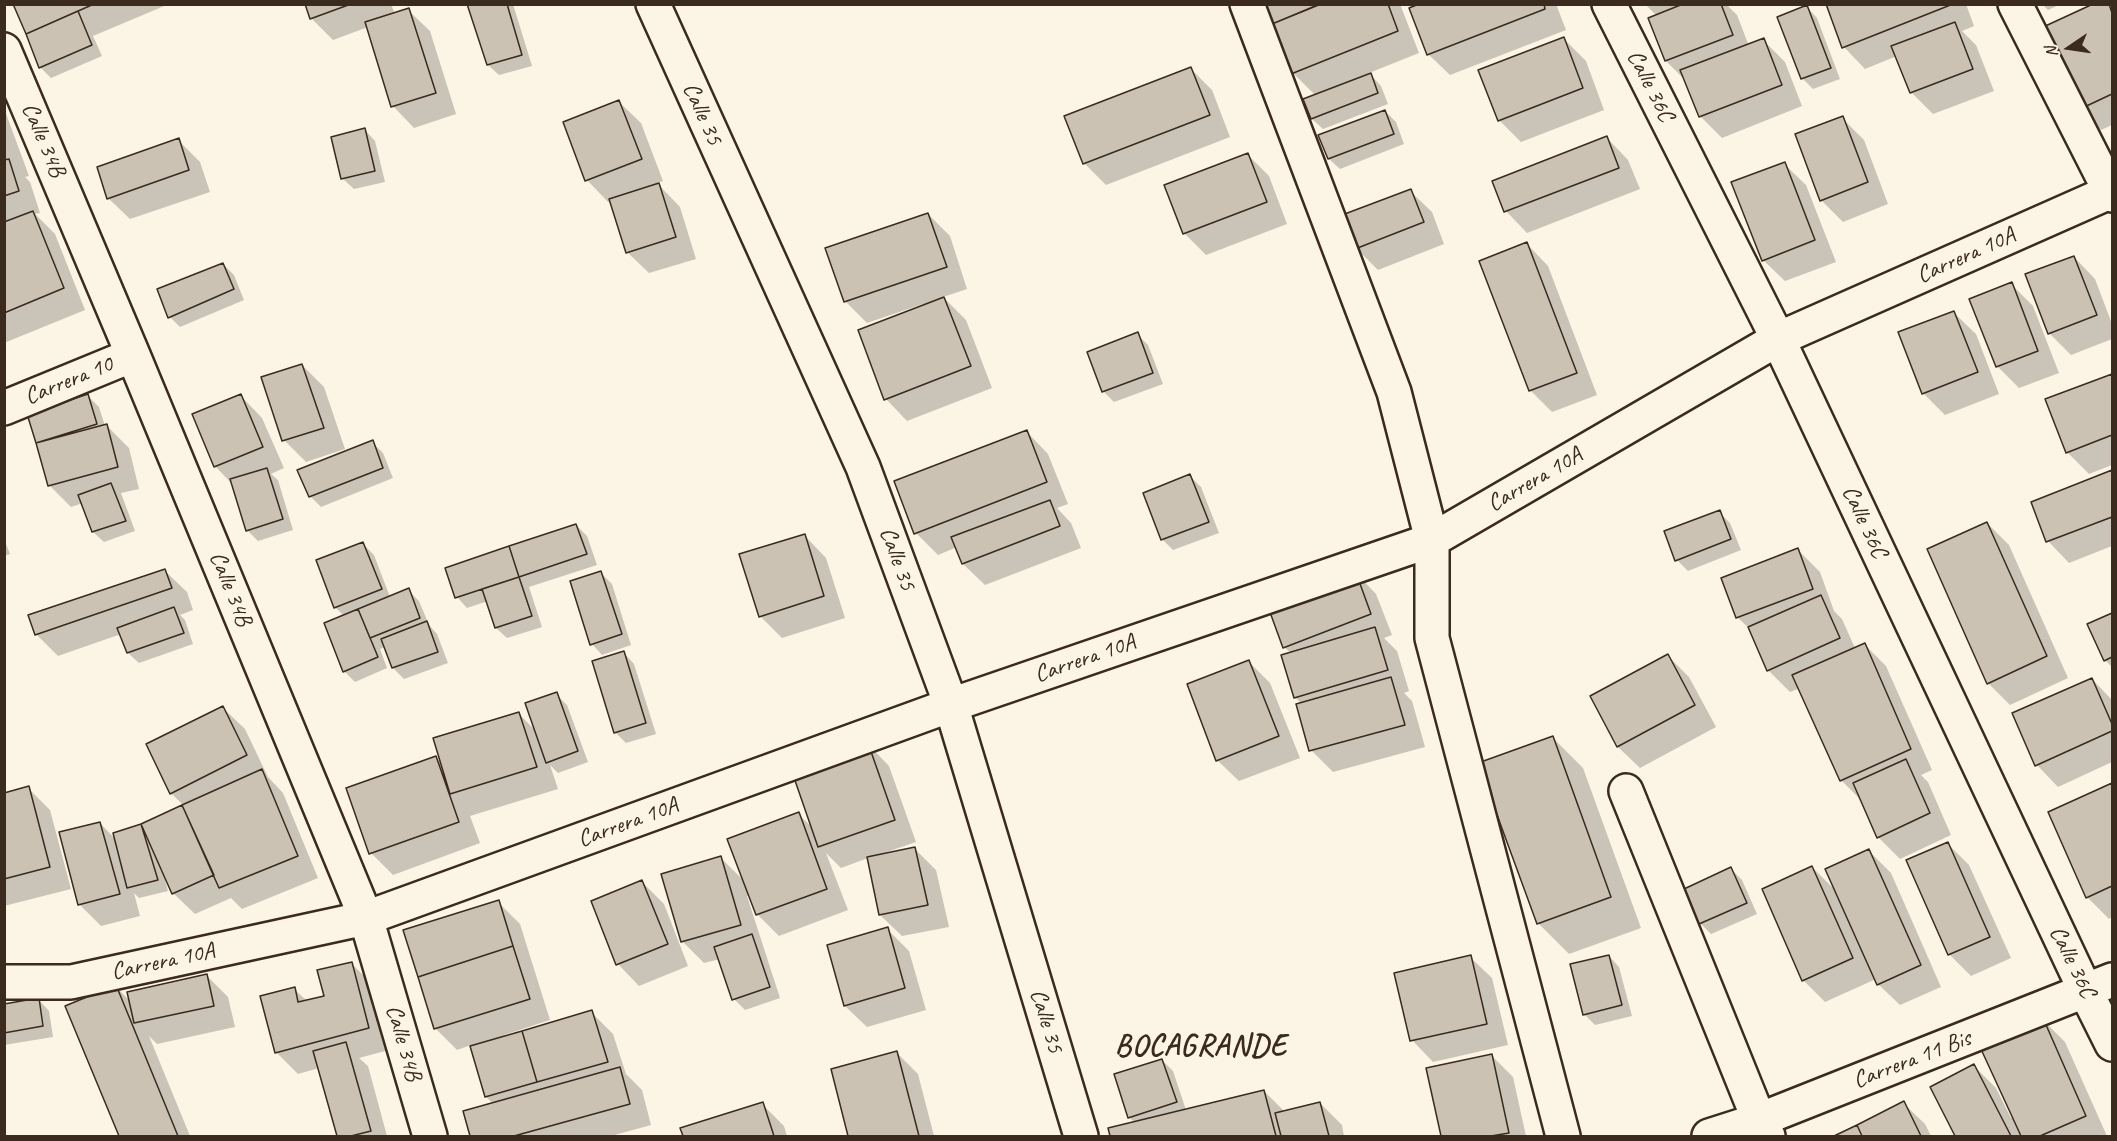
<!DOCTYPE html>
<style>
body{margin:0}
#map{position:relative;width:2117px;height:1141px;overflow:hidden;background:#fcf5e5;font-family:Caveat,sans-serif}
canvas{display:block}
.frame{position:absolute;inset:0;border:6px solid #3b2a1e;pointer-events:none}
.north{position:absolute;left:2039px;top:18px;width:60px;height:60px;-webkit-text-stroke:4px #fcf5e5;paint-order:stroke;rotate:257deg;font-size:16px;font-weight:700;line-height:24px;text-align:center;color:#3b2a1e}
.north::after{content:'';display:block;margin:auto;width:21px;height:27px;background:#3b2a1e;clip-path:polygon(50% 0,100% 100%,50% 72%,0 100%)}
</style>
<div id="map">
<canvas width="2117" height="1141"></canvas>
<div class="frame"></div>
<div class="north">N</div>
</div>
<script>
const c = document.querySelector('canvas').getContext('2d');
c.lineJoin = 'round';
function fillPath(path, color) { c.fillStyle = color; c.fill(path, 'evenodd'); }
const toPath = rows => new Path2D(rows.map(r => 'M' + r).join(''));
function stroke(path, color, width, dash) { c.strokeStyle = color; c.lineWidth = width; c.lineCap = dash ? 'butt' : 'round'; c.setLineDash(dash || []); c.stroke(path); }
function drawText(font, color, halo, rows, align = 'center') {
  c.font = font + ' Caveat,sans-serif'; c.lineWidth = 4.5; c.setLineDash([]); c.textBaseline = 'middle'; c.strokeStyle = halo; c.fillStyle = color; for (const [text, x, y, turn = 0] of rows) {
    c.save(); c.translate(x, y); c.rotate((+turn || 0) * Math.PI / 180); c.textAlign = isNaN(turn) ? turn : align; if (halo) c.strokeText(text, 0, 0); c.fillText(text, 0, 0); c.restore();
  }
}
fillPath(toPath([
 [15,4,169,4,93,36,102,56,51,78,40,67],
 [307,4,391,4,395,14,408,10,430,31,456,114,414,128,393,106,368,27,333,40,311,18],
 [469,4,513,4,532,66,499,75,488,65],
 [1266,4,1400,4,1419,53,1369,73,1381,86,1388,104,1323,129,1312,119,1305,100,1316,96,1293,73],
 [1423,4,1556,4,1566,30,1450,75,1428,54],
 [1645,4,1726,4,1737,15,1749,46,1763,40,1785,62,1802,106,1722,138,1700,116,1686,81,1666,61,1657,16],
 [1828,4,1966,4,1974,26,1962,31,1976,45,1994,91,1933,114,1911,92,1897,56,1865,69,1844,47],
 [2042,4,2061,4,2048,10],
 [2096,4,2110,4,2112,7,2112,125,2101,130,2079,109],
 [1807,7,1817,18,1840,79,1813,89,1802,78],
 [1564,39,1586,61,1604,110,1521,142,1499,120],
 [1191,69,1212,90,1230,137,1106,185,1084,163],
 [619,102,641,123,663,181,657,183,680,207,696,259,649,273,627,252,611,200,608,202,587,180],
 [4,108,29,176,25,177,30,182,40,213,35,214,55,234,85,310,4,343],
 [1385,111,1396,122,1404,144,1340,169,1329,159],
 [1842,118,1864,140,1888,204,1843,222,1821,200],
 [365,130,375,141,385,182,354,189,343,179,333,138],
 [1607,138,1628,160,1640,189,1527,233,1506,211],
 [178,140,200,162,210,192,130,219,108,198],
 [1247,154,1269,176,1287,224,1206,255,1184,233],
 [1784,164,1806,185,1836,262,1785,281,1763,260],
 [1410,191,1432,212,1444,244,1378,270,1356,248],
 [928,214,950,236,967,289,943,297,966,320,992,388,907,421,886,399,923,306,923,304,867,323,845,301],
 [1527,244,1548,266,1597,395,1552,412,1530,390],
 [2074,257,2095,279,2112,324,2112,339,2071,355,2049,333],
 [223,264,234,275,244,300,180,327,170,317],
 [2011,284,2033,306,2059,373,2019,388,1997,366],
 [1954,313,1976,334,1999,394,1945,415,1923,393],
 [1137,334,1148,345,1163,384,1114,402,1104,392,1089,353],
 [302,365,324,387,345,449,306,462,284,440,263,378],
 [2112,375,2112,465,2089,474,2067,452,2047,400],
 [88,396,99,407,105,426,107,426,129,448,139,489,121,493,135,531,104,542,93,532,83,503,71,507,49,485,29,414],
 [241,396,262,418,284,468,271,474,278,480,293,530,258,541,247,530,232,484,215,466],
 [1027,432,1048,454,1068,504,1057,508,1071,523,1081,548,985,585,963,564,957,547,938,555,916,533],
 [372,442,383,453,393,478,321,507,310,496],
 [2112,472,2112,546,2069,563,2048,541,2033,503],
 [1190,476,1201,487,1219,533,1173,550,1162,539,1145,493],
 [1719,512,1730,523,1741,550,1688,571,1677,560,1666,532],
 [1987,523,2009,545,2068,678,2010,705,1988,683],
 [576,525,587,536,597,565,529,587,542,627,507,638,496,628,488,601,467,608,457,597],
 [805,536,826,558,845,618,782,638,760,616],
 [4,539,10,554,4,556],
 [363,544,374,555,390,597,408,590,419,601,429,625,437,634,448,663,404,679,393,668,385,647,380,649,387,668,355,682,344,671,344,616,335,607],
 [1798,550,1820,572,1834,611,1842,619,1855,648,1864,644,1886,666,1932,770,1921,775,1928,782,1951,835,1900,859,1878,837,1862,801,1841,780,1800,688,1790,692,1769,671,1752,631,1737,617],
 [165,571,187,592,193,610,180,615,185,620,193,644,139,663,128,653,121,634,58,656,36,634],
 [1355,572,1376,594,1392,635,1384,638,1397,651,1409,691,1404,693,1412,701,1425,747,1333,772,1311,750,1302,704,1295,697,1291,653,1284,647],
 [601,573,612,584,631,645,602,655,592,644],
 [2112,615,2112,667,2105,660,2089,625],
 [624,653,634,664,656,734,626,743,615,732],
 [1668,656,1689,677,1716,727,1640,768,1618,747,1592,697],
 [1248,661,1270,683,1300,758,1239,781,1217,760],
 [2092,679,2112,700,2112,762,2058,787,2037,765,2014,714],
 [556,694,567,705,588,762,558,773,550,765,558,789,470,816,480,843,393,875,371,853,435,757,443,765,519,714,536,731],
 [223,708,245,729,268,777,283,793,318,878,242,909,231,898,195,914,173,893,166,876,164,876,168,891,139,898,134,893,140,916,101,926,79,904,100,823,116,840,115,834,142,825,184,806,171,793],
 [1552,737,1583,768,1641,928,1569,954,1538,923],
 [868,744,889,766,916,842,881,854,882,856,915,849,936,870,949,927,902,936,880,915,868,858,841,868,826,853,848,910,779,936,757,914,750,895,747,896,780,998,745,1010,734,999,720,959,704,963,683,942,662,875,721,858,745,882,798,814,814,829],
 [2112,784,2112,917,2109,919,2087,897,2050,813],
 [28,788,50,810,71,889,4,906,4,794],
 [1947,843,1969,865,2011,958,1971,976,1949,954],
 [1869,851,1891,873,1941,987,1900,1005,1878,984,1876,979,1825,1002,1803,980,1812,867,1836,891],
 [1731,869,1742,880,1757,914,1711,934,1700,923],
 [642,882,664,904,688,966,639,986,618,964],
 [498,902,520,924,550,1020,504,1035,505,1038,591,1012,613,1034,626,1074,642,1090,651,1125,611,1136,471,1136,465,1112,494,1104,486,1097,471,1045,457,1050,435,1028],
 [887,929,909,951,926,1010,867,1027,845,1006],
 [1609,956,1619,967,1632,1016,1595,1025,1584,1014],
 [1470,957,1492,978,1508,1045,1433,1062,1412,1040],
 [351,963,373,985,389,1050,359,1058,368,1066,387,1136,338,1136,319,1068,298,1074,276,1052,294,989,307,1001,326,997],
 [207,976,228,997,235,1027,157,1044,149,1036,190,1136,120,1136,67,1007,115,986,131,1002],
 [39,1000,49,1011,53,1037,4,1045,4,1006],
 [2043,1020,2065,1042,2107,1136,1957,1136,1932,1087,1974,1066,1996,1088,2011,1118,2013,1116],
 [897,1053,918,1074,934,1136,849,1136,832,1070],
 [1492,1056,1513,1077,1526,1136,1442,1136,1428,1069],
 [1162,1060,1173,1071,1186,1110,1264,1091,1285,1112,1320,1103,1342,1125,1344,1136,1111,1136,1109,1129,1135,1123,1130,1118,1116,1075],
 [1903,1103,1925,1124,1931,1136,1838,1136],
 [762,1104,784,1126,787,1136,685,1136,682,1129]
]), '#0003');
const building = toPath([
 [13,4,94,4,26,34,13,4],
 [305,4,351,4,310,19,305,4],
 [467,4,507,4,522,55,487,65,467,4],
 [1264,4,1321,4,1272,24,1264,4],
 [1320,4,1388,4,1398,31,1291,74,1272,24,1320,4],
 [1419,4,1544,4,1545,9,1427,55,1409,8,1419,4],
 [1683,4,1721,4,1733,35,1665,61,1648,18,1683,4],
 [1826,4,1953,4,1842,48,1826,4],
 [2093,4,2109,4,2112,13,2112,94,2078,110,2041,28,2093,4],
 [1807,5,1831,68,1801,79,1777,17,1807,5],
 [409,8,436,93,391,107,365,22,409,8],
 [78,11,92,45,39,68,26,34,78,11],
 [1955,22,1973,69,1910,93,1891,46,1955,22],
 [1564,37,1583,88,1498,121,1478,70,1564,37],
 [1764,38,1782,85,1699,117,1680,70,1764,38],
 [1191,67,1210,115,1083,164,1064,116,1191,67],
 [1371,73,1378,93,1311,119,1303,99,1371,73],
 [619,100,642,159,585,181,563,122,619,100],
 [1385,110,1394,134,1328,159,1318,135,1385,110],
 [1843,116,1868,182,1820,201,1795,134,1843,116],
 [365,128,375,171,341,179,331,137,365,128],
 [1607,136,1619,168,1504,212,1492,181,1607,136],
 [179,138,189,170,107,199,97,167,179,138],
 [1248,153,1267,202,1183,234,1164,185,1248,153],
 [9,159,19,191,4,196,4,160,9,159],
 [1785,162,1815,240,1762,261,1731,182,1785,162],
 [659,183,676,237,626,253,609,199,659,183],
 [1411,189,1424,222,1355,249,1342,215,1411,189],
 [33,211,64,288,4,313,4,222,33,211],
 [928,213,947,267,844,302,825,248,928,213],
 [1527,242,1577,373,1529,391,1479,261,1527,242],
 [2074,256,2097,315,2048,334,2025,274,2074,256],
 [223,263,234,289,168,318,157,289,223,263],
 [2012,282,2038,351,1996,367,1969,299,2012,282],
 [944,297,971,366,884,400,858,330,944,297],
 [1954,311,1978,372,1922,394,1898,332,1954,311],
 [1138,332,1153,373,1102,392,1087,352,1138,332],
 [302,364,324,428,282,441,261,377,302,364],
 [2112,374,2112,435,2066,453,2045,399,2112,374],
 [88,394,97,424,36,443,27,414,88,394],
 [241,394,263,447,214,467,192,414,241,394],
 [107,424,118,467,48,486,36,443,107,424],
 [1027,430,1047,482,914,534,894,481,1027,430],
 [373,440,383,468,309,497,297,470,373,440],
 [267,468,283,519,246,531,230,479,267,468],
 [2112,470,2112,517,2046,542,2031,502,2112,470],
 [1190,474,1209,522,1161,540,1143,493,1190,474],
 [111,483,126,521,92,532,78,495,111,483],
 [1050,500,1060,526,962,564,951,537,1050,500],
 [1720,510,1731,539,1675,561,1664,531,1720,510],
 [1987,522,2047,656,1987,684,1927,549,1987,522],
 [576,524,587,554,519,577,509,546,576,524],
 [805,534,824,596,759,617,739,554,805,534],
 [363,542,382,589,334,608,316,560,363,542],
 [509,546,519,577,455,598,445,568,509,546],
 [1798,548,1813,589,1736,618,1721,578,1798,548],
 [165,569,172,588,35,635,28,615,165,569],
 [1355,570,1371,614,1283,648,1267,604,1355,570],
 [601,571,622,634,590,645,570,581,601,571],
 [519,577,532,616,495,628,482,589,519,577],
 [409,588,420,618,370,638,358,609,409,588],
 [1821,595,1840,638,1767,671,1748,627,1821,595],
 [174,607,184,633,127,653,117,628,174,607],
 [358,609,378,657,343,672,324,623,358,609],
 [2112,613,2112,657,2104,661,2087,624,2112,613],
 [427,621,438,652,392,668,381,639,427,621],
 [1375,627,1388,670,1294,698,1281,655,1375,627],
 [1865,643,1911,749,1840,781,1792,675,1865,643],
 [624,651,646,723,614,733,592,661,624,651],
 [1668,654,1695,705,1617,747,1590,696,1668,654],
 [1249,660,1279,736,1216,761,1187,684,1249,660],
 [1391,677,1405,725,1309,751,1296,704,1391,677],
 [2092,678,2112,724,2112,731,2035,766,2012,713,2092,678],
 [557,692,578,751,546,763,525,703,557,692],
 [223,706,247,755,170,794,146,744,223,706],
 [519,712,537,767,450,794,433,738,519,712],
 [1553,736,1611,897,1537,924,1478,763,1553,736],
 [868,743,895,820,818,847,791,769,868,743],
 [436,756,459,822,369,854,346,788,436,756],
 [1906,759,1930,813,1877,838,1853,783,1906,759],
 [262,769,298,856,219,888,182,805,262,769],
 [2112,783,2112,886,2086,898,2048,812,2112,783],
 [29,786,50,867,4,879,4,793,29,786],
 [182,805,214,875,172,894,141,824,182,805],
 [799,812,827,889,756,915,727,839,799,812],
 [100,822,120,894,78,905,59,832,100,822],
 [141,824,158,880,127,888,113,833,141,824],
 [1948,842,1990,937,1948,955,1906,860,1948,842],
 [915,847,928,905,879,915,867,857,915,847],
 [1869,849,1921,965,1877,985,1825,869,1869,849],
 [721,856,741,925,681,942,661,874,721,856],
 [1812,866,1853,958,1802,981,1762,889,1812,866],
 [1731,867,1747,903,1699,924,1684,889,1731,867],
 [642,880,668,944,616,965,591,901,642,880],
 [499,900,513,946,418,977,403,930,499,900],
 [888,927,905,988,844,1006,827,945,888,927],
 [752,934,770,987,732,1000,714,947,752,934],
 [513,946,530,999,434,1029,418,977,513,946],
 [1471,955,1487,1024,1410,1041,1394,973,1471,955],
 [1609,955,1622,1005,1583,1015,1570,964,1609,955],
 [352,962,369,1028,275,1053,260,996,295,987,298,1002,324,996,317,970,352,962],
 [207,974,214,1006,134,1023,127,992,207,974],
 [116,985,178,1136,119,1136,65,1006,116,985],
 [39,998,43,1026,4,1033,4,1004,39,998],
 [592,1010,608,1062,537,1082,522,1031,592,1010],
 [2043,1018,2086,1116,2040,1136,2021,1136,1980,1047,2043,1018],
 [522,1031,537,1082,485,1097,470,1046,522,1031],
 [346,1042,371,1131,351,1136,337,1136,313,1051,346,1042],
 [897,1051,919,1136,848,1136,831,1069,897,1051],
 [1492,1054,1509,1133,1491,1136,1441,1136,1426,1068,1492,1054],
 [1162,1059,1177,1102,1128,1118,1114,1074,1162,1059],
 [1974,1064,2011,1136,1955,1136,1930,1087,1974,1064],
 [620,1067,630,1104,514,1136,470,1136,463,1111,620,1067],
 [1264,1090,1276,1136,1110,1136,1108,1128,1264,1090],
 [1904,1101,1921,1136,1862,1136,1857,1125,1904,1101],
 [763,1102,774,1136,683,1136,680,1128,763,1102],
 [1320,1102,1329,1136,1281,1136,1275,1113,1320,1102],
 [1857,1125,1862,1136,1834,1136,1857,1125]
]);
fillPath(building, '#ccc2b3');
stroke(building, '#3b2a1e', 1.5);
const street = toPath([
 [653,4,863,467,951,705,1081,1136],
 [1247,4,1394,392,1432,540,1432,638,1563,1136],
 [1609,4,1778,339,2086,992,2112,1044],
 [2015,4,2112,195],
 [4,50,133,355,366,918,430,1136],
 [4,408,133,355],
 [1626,791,1759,1120,1768,1136],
 [4,982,71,982,366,918,951,705,1432,540,1778,339,2112,191],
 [1709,1136,1759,1120,2112,980]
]);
stroke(street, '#3b2a1e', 38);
stroke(street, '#fcf5e5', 33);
drawText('24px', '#3b2a1e', '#fcf5e5', [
 ["Calle 36C",1650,86,63],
 ["Calle 35",702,114,66],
 ["Calle 34B",43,140,67],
 ["Carrera 10A",1966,256,-24],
 ["Carrera 10",69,381,-22],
 ["Carrera 10A",1535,480,-30],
 ["Calle 36C",1864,522,65],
 ["Calle 35",897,559,70],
 ["Calle 34B",230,589,68],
 ["Carrera 10A",1085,659,-19],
 ["Carrera 10A",628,823,-20],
 ["Carrera 10A",163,962,-12],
 ["Calle 36C",2072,962,64],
 ["Calle 35",1046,1021,73],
 ["Calle 34B",403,1043,74],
 ["Carrera 11 Bis",1912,1060,-21]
]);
c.letterSpacing = '1.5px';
drawText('bold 30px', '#3b2a1e', '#fcf5e5', [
 ["BOCAGRANDE",1201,1047]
]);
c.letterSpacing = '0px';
</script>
